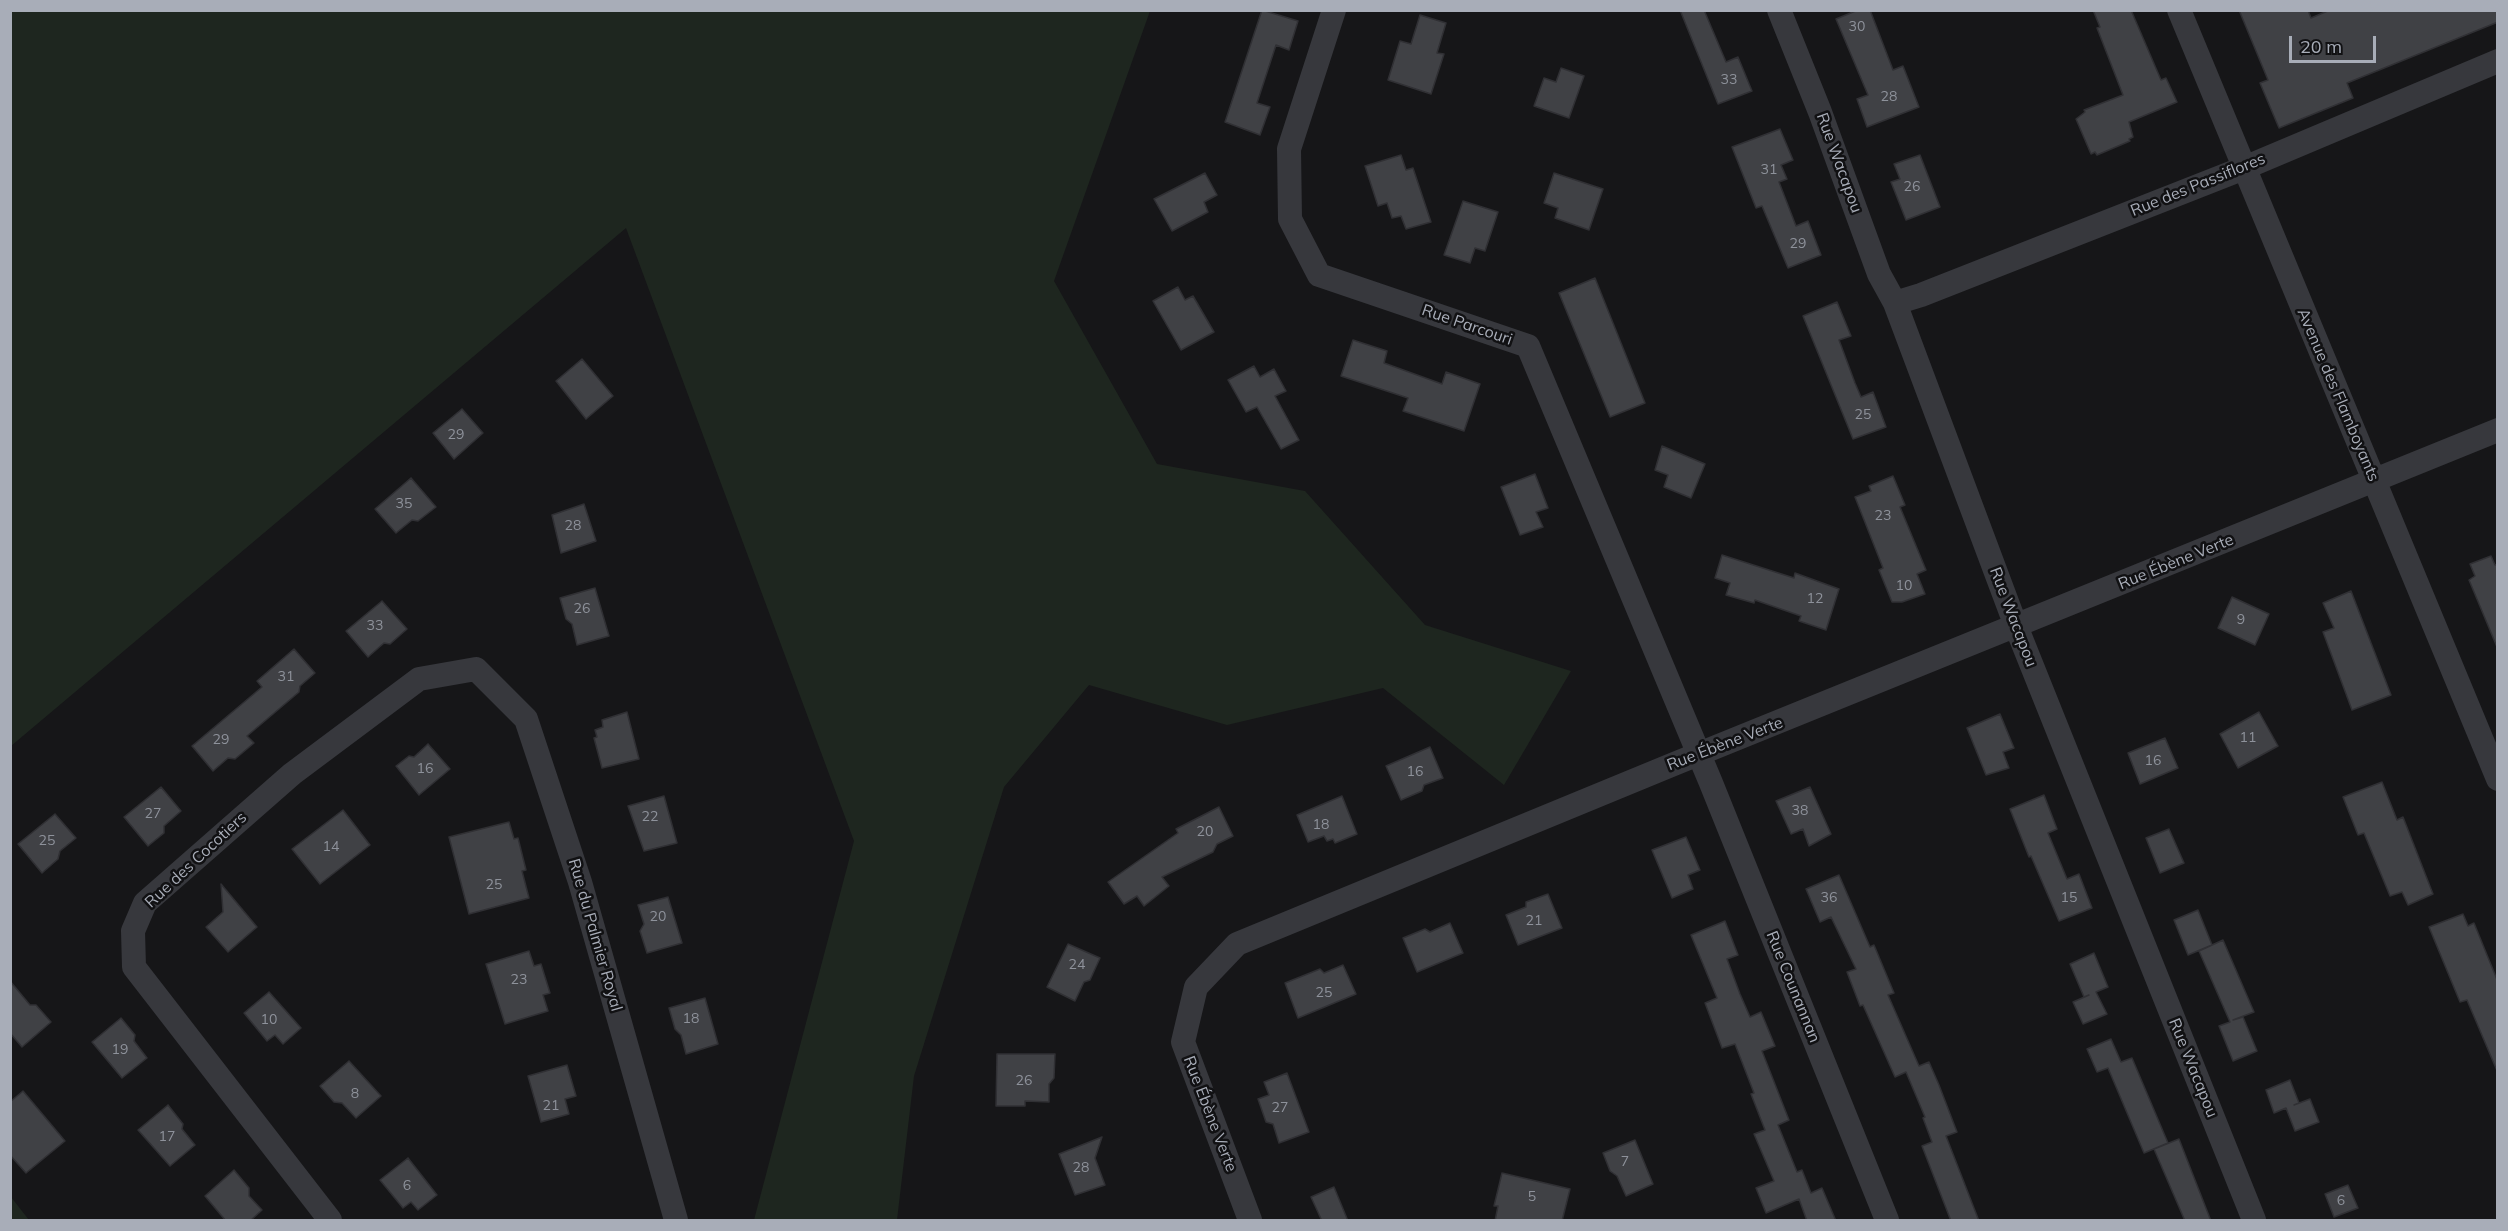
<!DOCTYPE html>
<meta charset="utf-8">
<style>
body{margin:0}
#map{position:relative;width:2508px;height:1231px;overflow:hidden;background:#161618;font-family:Mulish,sans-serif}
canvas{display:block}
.frame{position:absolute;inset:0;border:12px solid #a8adb8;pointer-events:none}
.scale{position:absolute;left:2289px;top:36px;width:87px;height:27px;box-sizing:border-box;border:3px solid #a8adb8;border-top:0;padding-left:8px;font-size:18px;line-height:21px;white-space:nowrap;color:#a8adb8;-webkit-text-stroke:4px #111113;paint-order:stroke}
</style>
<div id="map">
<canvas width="2508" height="1231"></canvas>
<div class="frame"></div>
<div class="scale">20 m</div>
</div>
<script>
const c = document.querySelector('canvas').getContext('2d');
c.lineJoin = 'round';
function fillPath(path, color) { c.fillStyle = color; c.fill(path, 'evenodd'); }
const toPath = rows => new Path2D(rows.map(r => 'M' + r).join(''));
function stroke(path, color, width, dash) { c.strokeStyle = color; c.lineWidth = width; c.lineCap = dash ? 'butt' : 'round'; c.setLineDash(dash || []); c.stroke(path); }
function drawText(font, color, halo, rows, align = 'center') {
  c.font = font + ' Mulish,sans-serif'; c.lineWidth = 5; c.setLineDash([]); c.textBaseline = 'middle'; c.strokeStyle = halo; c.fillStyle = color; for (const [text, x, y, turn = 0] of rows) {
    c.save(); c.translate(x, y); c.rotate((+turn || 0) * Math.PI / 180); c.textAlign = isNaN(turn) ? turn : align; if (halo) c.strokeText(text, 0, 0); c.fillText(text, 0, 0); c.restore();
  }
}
fillPath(toPath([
 [11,10,1150,11,1054,281,1157,464,1305,491,1425,625,1571,671,1504,785,1383,688,1227,725,1089,685,1004,787,914,1076,897,1220,754,1220,854,841,626,228,11,746],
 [10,1197,11,1197,29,1220,11,1220]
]), '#1e261f');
const building = toPath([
 [1262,10,1298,21,1289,50,1276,45,1257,103,1270,107,1260,135,1225,122,1262,10],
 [1680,10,1704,10,1726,62,1738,57,1752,91,1718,104,1680,10],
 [1858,10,1870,10,1893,70,1903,66,1919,107,1867,127,1857,99,1868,95,1836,19,1858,10],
 [2093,10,2131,10,2161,80,2166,78,2177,102,2129,122,2133,137,2129,139,2130,141,2097,155,2095,152,2091,154,2076,119,2085,112,2084,110,2123,95,2097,28,2100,27,2093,10],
 [2239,10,2308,10,2311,18,2330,10,2498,10,2498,22,2347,83,2353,98,2279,128,2260,83,2268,80,2239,10],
 [1420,15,1446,23,1437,53,1444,54,1431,94,1388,80,1400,41,1411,44,1420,15],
 [1561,68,1584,76,1569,118,1534,106,1544,78,1556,82,1561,68],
 [1780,129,1793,160,1781,165,1787,179,1779,182,1796,226,1808,221,1821,255,1788,268,1762,206,1756,208,1732,147,1780,129],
 [1401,155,1406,170,1413,168,1431,222,1406,229,1401,216,1392,218,1387,203,1378,206,1365,166,1401,155],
 [1920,155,1940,207,1906,220,1891,182,1900,179,1894,164,1920,155],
 [1205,173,1217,195,1204,202,1208,212,1172,231,1154,199,1205,173],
 [1554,173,1603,189,1589,230,1555,218,1558,208,1544,203,1554,173],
 [1463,201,1498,212,1485,251,1475,248,1470,263,1444,255,1463,201],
 [1595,278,1645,403,1610,417,1559,293,1595,278],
 [1178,287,1185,300,1193,296,1214,332,1181,350,1153,301,1178,287],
 [1837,302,1851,336,1839,340,1855,383,1861,397,1873,392,1886,427,1853,439,1803,316,1837,302],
 [1353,340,1387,351,1384,363,1442,384,1446,372,1480,384,1464,431,1403,411,1408,398,1341,376,1353,340],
 [582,359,613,396,586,419,556,381,582,359],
 [1254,366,1260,377,1274,369,1286,391,1275,396,1299,440,1281,449,1257,407,1246,412,1228,380,1254,366],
 [462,409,483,433,454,459,433,433,462,409],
 [1662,446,1705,464,1691,498,1664,487,1668,475,1655,470,1662,446],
 [1535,474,1548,508,1536,512,1543,527,1520,535,1501,487,1535,474],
 [1893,476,1905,505,1900,507,1926,570,1917,574,1925,594,1902,602,1892,602,1879,570,1883,568,1855,497,1871,491,1869,486,1893,476],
 [411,478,436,507,418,521,412,520,396,533,375,509,411,478],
 [584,504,596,541,561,553,552,515,584,504],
 [1722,555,1794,578,1795,573,1839,589,1826,630,1799,621,1801,616,1755,600,1754,603,1726,595,1730,583,1715,578,1722,555],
 [2491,556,2495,565,2498,564,2497,647,2469,580,2475,576,2470,564,2491,556],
 [595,588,609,636,577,645,572,624,566,619,560,598,595,588],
 [2351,591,2391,695,2352,710,2323,632,2334,628,2323,603,2351,591],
 [2232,597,2269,614,2255,645,2218,628,2232,597],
 [382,601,407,629,390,644,384,643,368,657,346,631,382,601],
 [294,649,315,673,300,686,299,692,247,736,254,743,235,759,228,758,213,771,192,746,262,687,257,681,294,649],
 [627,712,639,759,602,768,594,738,597,737,595,730,603,727,602,720,627,712],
 [2259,712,2278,746,2238,768,2220,734,2259,712],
 [2000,714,2014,748,2003,752,2009,768,1986,775,1967,728,2000,714],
 [2165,738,2178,768,2140,784,2128,753,2165,738],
 [428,744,450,769,419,795,396,766,409,756,414,757,428,744],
 [1430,747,1443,778,1424,785,1422,791,1401,800,1386,766,1430,747],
 [2382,782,2397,820,2403,817,2433,894,2408,905,2402,892,2390,896,2364,833,2358,835,2343,797,2382,782],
 [161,787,181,811,164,826,164,833,148,846,124,817,161,787],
 [1810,787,1831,834,1809,846,1803,829,1791,834,1776,801,1810,787],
 [2044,795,2057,829,2048,833,2067,879,2079,874,2092,908,2059,921,2031,856,2029,857,2010,809,2044,795],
 [664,796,677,843,644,851,628,806,664,796],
 [1342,796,1357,834,1335,843,1333,839,1327,841,1324,836,1308,842,1297,815,1342,796],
 [1219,807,1233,836,1217,844,1213,852,1162,877,1169,886,1144,906,1137,896,1124,904,1108,882,1178,833,1176,829,1219,807],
 [343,810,370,845,320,884,292,849,343,810],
 [55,814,76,838,60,851,58,859,42,873,18,844,55,814],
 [509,822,514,839,518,838,526,870,522,871,529,898,469,914,449,837,509,822],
 [2169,829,2184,863,2160,873,2146,838,2169,829],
 [1686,837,1700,870,1688,875,1693,889,1672,898,1652,850,1686,837],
 [1839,875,1870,947,1874,945,1894,993,1888,995,1919,1066,1929,1062,1939,1085,1957,1132,1946,1136,1979,1221,1951,1221,1922,1146,1932,1142,1923,1118,1925,1117,1906,1072,1895,1077,1863,1005,1860,1006,1847,972,1856,969,1831,917,1820,922,1806,889,1839,875],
 [221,884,257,927,228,952,206,927,223,912,221,884],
 [1548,894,1562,928,1518,945,1506,915,1526,907,1526,902,1548,894],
 [668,897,682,943,647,953,640,931,644,924,638,905,668,897],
 [2198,910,2212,945,2188,955,2174,920,2198,910],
 [2463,914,2468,926,2474,923,2498,982,2498,1073,2467,1000,2460,1002,2429,927,2463,914],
 [1725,921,1738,955,1727,959,1740,994,1750,1017,1761,1012,1775,1046,1762,1051,1789,1120,1778,1125,1797,1172,1802,1170,1811,1193,1822,1188,1836,1221,1807,1221,1799,1199,1766,1213,1756,1188,1774,1181,1754,1134,1765,1130,1751,1094,1754,1093,1735,1044,1722,1048,1705,1003,1717,998,1691,935,1725,921],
 [1450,923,1463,953,1417,972,1403,938,1425,929,1430,932,1450,923],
 [2223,940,2254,1012,2233,1020,2243,1017,2257,1051,2233,1061,2219,1026,2230,1022,2199,951,2223,940],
 [1068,944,1100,958,1090,980,1084,982,1075,1001,1047,987,1068,944],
 [529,951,534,966,541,964,550,993,543,995,548,1011,505,1024,486,964,529,951],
 [2094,953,2108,987,2096,992,2107,1014,2083,1024,2073,1002,2089,995,2084,997,2070,964,2094,953],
 [1343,965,1356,994,1298,1018,1285,983,1320,969,1324,973,1343,965],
 [10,981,30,1005,36,1005,51,1022,22,1047,10,1033,10,981],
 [269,992,301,1028,283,1044,275,1035,267,1041,244,1013,269,992],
 [705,998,718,1044,686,1054,681,1035,675,1029,669,1008,705,998],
 [121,1018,135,1035,134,1041,147,1058,122,1078,92,1042,121,1018],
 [2111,1039,2121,1062,2132,1058,2168,1143,2144,1153,2108,1068,2097,1072,2087,1049,2111,1039],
 [997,1054,1055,1054,1054,1078,1049,1084,1049,1102,1025,1101,1025,1106,996,1106,997,1054],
 [349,1061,381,1096,356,1118,342,1103,334,1102,320,1086,349,1061],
 [567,1065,576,1096,565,1099,569,1114,541,1122,528,1076,567,1065],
 [1287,1073,1309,1132,1279,1143,1273,1124,1266,1122,1258,1099,1269,1095,1264,1082,1287,1073],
 [2290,1080,2299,1103,2294,1105,2310,1099,2319,1122,2295,1131,2286,1108,2274,1113,2266,1090,2290,1080],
 [23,1091,65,1141,26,1173,10,1155,10,1102,23,1091],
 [168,1105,183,1124,182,1129,195,1145,170,1166,138,1130,168,1105],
 [1102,1137,1095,1158,1105,1185,1075,1195,1059,1154,1102,1137],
 [2179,1139,2211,1221,2185,1221,2154,1149,2179,1139],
 [1635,1140,1653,1184,1626,1196,1617,1176,1610,1171,1603,1153,1635,1140],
 [408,1158,437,1195,418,1210,411,1202,403,1208,380,1180,408,1158],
 [234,1170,249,1188,249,1196,262,1210,250,1221,226,1221,205,1196,234,1170],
 [1502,1173,1570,1189,1562,1221,1495,1221,1498,1206,1494,1206,1502,1173],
 [2348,1185,2358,1208,2334,1217,2325,1194,2348,1185],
 [1334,1187,1348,1221,1322,1221,1311,1197,1334,1187]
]);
fillPath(building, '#404145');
stroke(building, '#303034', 1.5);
stroke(toPath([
 [1334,10,1289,149,1290,219,1319,275,1528,346,1711,783,1887,1220],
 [1779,10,1820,112,1879,274,1895,303,2016,626,2254,1220],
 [2179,10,2498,779],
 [1895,303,1921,295,2244,168,2498,61],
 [330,1220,134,967,133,931,145,903,292,774,419,679,476,669,526,719,580,882,676,1220],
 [1250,1220,1183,1042,1196,987,1237,944,1674,764,2498,430]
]), '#37383d', 24);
drawText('14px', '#8e929b', null, [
 ["30",1857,27],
 ["33",1729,80],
 ["28",1889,97],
 ["31",1769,170],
 ["26",1912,187],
 ["29",1798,244],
 ["25",1863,415],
 ["29",456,435],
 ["35",404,504],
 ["23",1883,516],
 ["28",573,526],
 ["10",1904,586],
 ["12",1815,599],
 ["26",582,609],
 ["9",2241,620],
 ["33",375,626],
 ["31",286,677],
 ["11",2248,738],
 ["29",221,740],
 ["16",2153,761],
 ["16",425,769],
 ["16",1415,772],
 ["38",1800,811],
 ["27",153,814],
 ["22",650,817],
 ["18",1321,825],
 ["20",1205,832],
 ["25",47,841],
 ["14",331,847],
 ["25",494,885],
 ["36",1829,898],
 ["15",2069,898],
 ["20",658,917],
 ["21",1534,921],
 ["24",1077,965],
 ["23",519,980],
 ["25",1324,993],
 ["18",691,1019],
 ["10",269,1020],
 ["19",120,1050],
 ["26",1024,1081],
 ["8",355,1094],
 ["21",551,1106],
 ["27",1280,1108],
 ["17",167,1137],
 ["7",1625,1162],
 ["28",1081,1168],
 ["6",407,1186],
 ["5",1532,1197],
 ["6",2341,1201]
]);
drawText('16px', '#a8adb8', '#111113', [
 ["Rue Wacapou",1839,163,70],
 ["Rue des Passiflores",2198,185,-22],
 ["Rue Parcouri",1467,325,19],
 ["Avenue des Flamboyants",2338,395,67],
 ["Rue Ébène Verte",2176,562,-22],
 ["Rue Wacapou",2013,617,69],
 ["Rue Ébène Verte",1725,744,-21],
 ["Rue des Cocotiers",196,860,-43],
 ["Rue du Palmier Royal",595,935,74],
 ["Rue Counannan",1793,987,68],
 ["Rue Wacapou",2193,1068,68],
 ["Rue Ébène Verte",1210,1114,69]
]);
</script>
